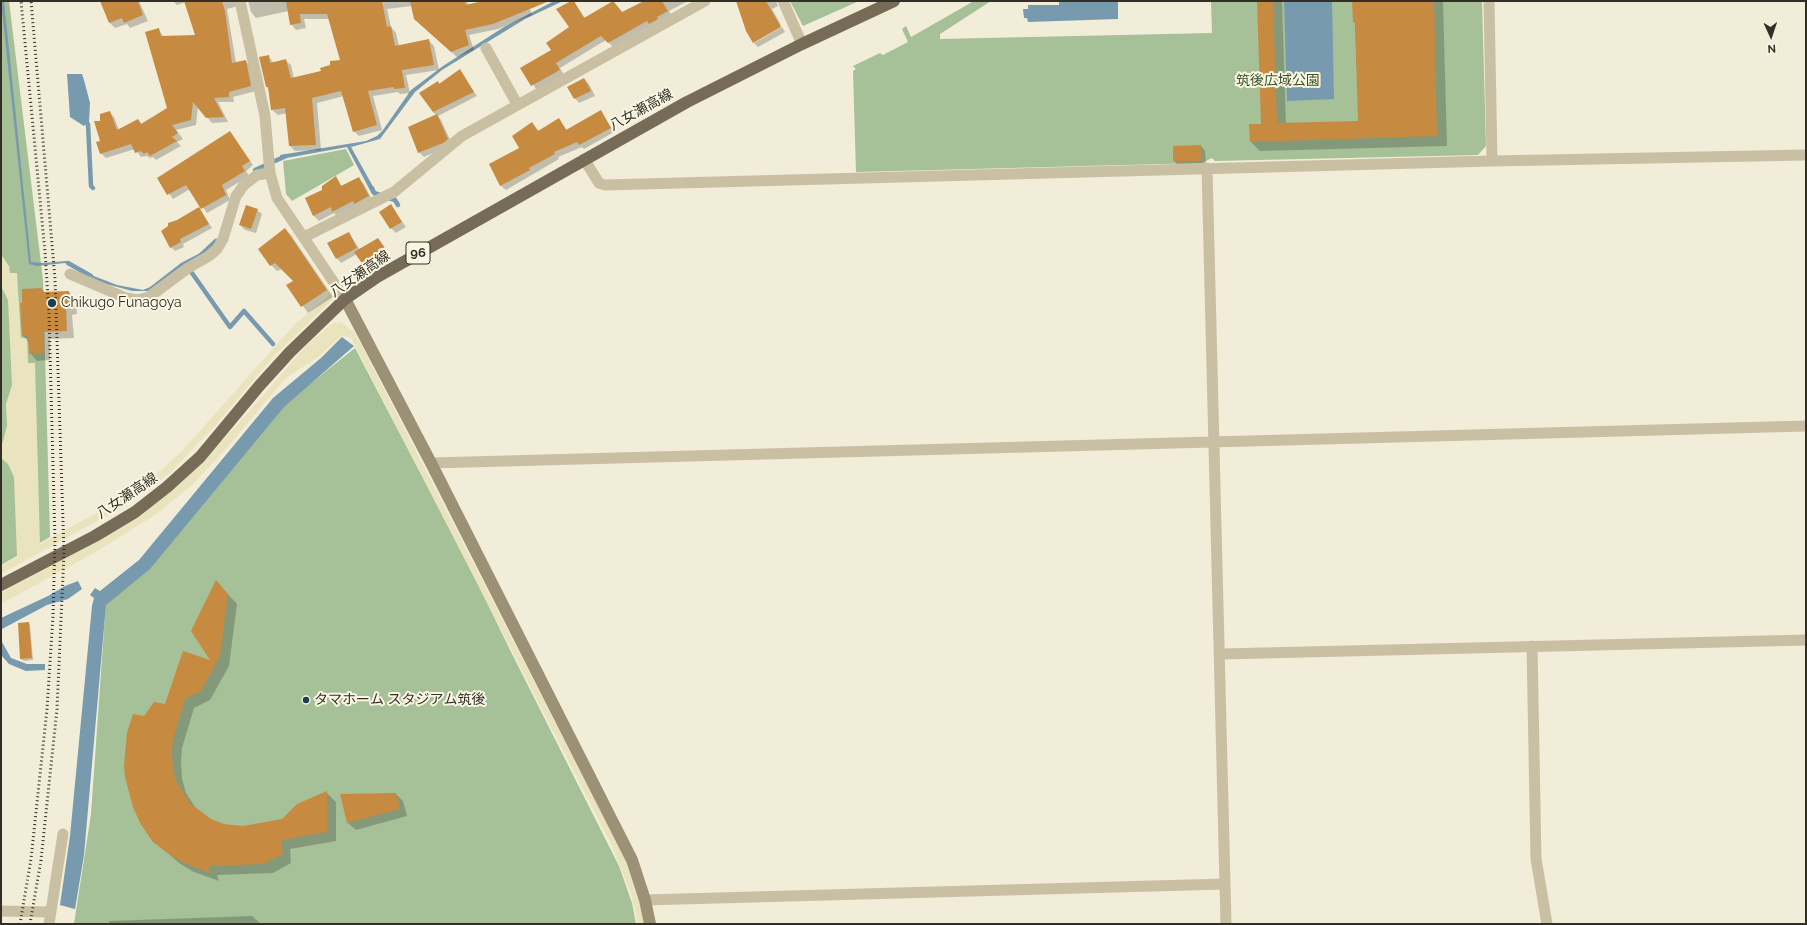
<!DOCTYPE html>
<meta charset="utf-8">
<style>
body{margin:0}
#map{position:relative;width:1807px;height:925px;overflow:hidden;background:#f1edd8;font-family:Raleway,sans-serif}
canvas{display:block}
.frame{position:absolute;inset:0;border:2px solid #342f26;pointer-events:none}
.north{position:absolute;left:1751px;top:16px;width:40px;height:40px;-webkit-text-stroke:3px #f9f6e4;paint-order:stroke;rotate:177deg;font-size:11px;font-weight:700;line-height:16px;text-align:center;color:#342f26}
.north::after{content:'';display:block;margin:auto;width:14px;height:18px;background:#342f26;clip-path:polygon(50% 0,100% 100%,50% 72%,0 100%)}
</style>
<div id="map">
<canvas width="1807" height="925"></canvas>
<div class="frame"></div>
<div class="north">N</div>
</div>
<script>
const c = document.querySelector('canvas').getContext('2d');
c.lineJoin = 'round';
function fillPath(path, color) { c.fillStyle = color; c.fill(path, 'evenodd'); }
const toPath = rows => new Path2D(rows.map(r => 'M' + r).join(''));
function stroke(path, color, width, dash) { c.strokeStyle = color; c.lineWidth = width; c.lineCap = dash ? 'butt' : 'round'; c.setLineDash(dash || []); c.stroke(path); }
function drawText(font, color, halo, rows, align = 'center') {
  c.font = font + ' Raleway,"Noto Sans JP",sans-serif'; c.lineWidth = 4; c.setLineDash([]); c.textBaseline = 'middle'; c.strokeStyle = halo; c.fillStyle = color; for (const [text, x, y, turn = 0] of rows) {
    c.save(); c.translate(x, y); c.rotate((+turn || 0) * Math.PI / 180); c.textAlign = isNaN(turn) ? turn : align; if (halo) c.strokeText(text, 0, 0); c.fillText(text, 0, 0); c.restore();
  }
}
fillPath(toPath([
 [1,1,9,1,43,280,50,537,1,565],
 [790,1,859,1,803,26],
 [974,1,991,1,940,34,940,39,1212,33,1211,1,1482,1,1486,146,1478,155,1215,161,1212,158,1202,163,856,172,853,71,856,69,853,66,880,53,883,55,908,42,902,29,906,26,911,37],
 [346,149,354,165,292,201,286,194,283,161],
 [355,348,448,526,461,549,510,650,619,866,632,903,636,924,74,924,91,814,106,602,286,403]
]), '#a6c098');
fillPath(toPath([
 [1,257,3,257,9,266,10,273,17,273,21,338,27,338,28,363,35,363,40,544,120,500,157,474,181,452,294,325,332,292,334,298,275,355,214,427,171,472,126,505,1,574,1,566,17,557,14,477,8,464,1,458,1,448,7,426,6,404,12,385,8,300,1,286],
 [341,322,354,332,362,346,623,855,639,900,644,924,638,924,631,894,612,846,351,338,342,335,318,357,286,378,225,450,191,486,155,515,99,550,1,604,1,593,71,555,162,498,184,480,236,426,306,346,329,326,334,323]
]), '#e9e4be');
fillPath(toPath([
 [1,1,4,1,31,262,43,263,66,261,73,264,72,266,65,263,37,266,29,264],
 [554,1,563,1,525,19,442,70,415,92,380,139,351,147,376,192,372,194,347,147,281,159,280,155,366,141,377,136,383,130,411,90,443,66,504,27],
 [1059,1,1118,1,1118,19,1028,22,1027,18,1024,18,1023,9,1028,9,1028,5,1059,5],
 [1284,1,1332,1,1334,99,1287,101],
 [67,74,82,74,84,80,90,103,89,122,84,126,70,117],
 [202,252,203,255,179,268,148,291,132,291,103,283,85,275,86,273,117,285,143,290,150,287,181,263],
 [342,337,354,346,284,407,150,569,106,605,84,855,75,909,60,905,70,836,92,606,94,598,90,595,95,588,100,591,139,560,273,398,321,358],
 [78,581,82,589,68,599,47,605,2,629,2,642,11,658,27,664,45,664,45,670,26,671,9,664,1,655,1,618,48,596,65,586]
]), '#779aae');
fillPath(toPath([
 [101,1,139,1,148,21,130,28,127,24,115,28,110,23],
 [173,1,236,1,238,6,227,9,236,63,245,61,251,66,256,91,233,97,234,102,218,102,228,122,212,123,198,106,196,125,176,130,183,139,177,142,181,146,156,160,153,157,150,158,147,156,141,157,135,149,106,158,101,153,101,122,109,112,114,117,119,130,138,120,142,124,168,109,158,29,164,37,197,36,186,2,177,5],
 [248,1,466,1,470,5,487,1,527,1,532,15,498,29,469,35,474,50,457,57,420,24,412,6,387,9,391,27,396,33,399,46,428,40,434,46,439,70,406,75,410,93,400,94,398,92,373,96,382,130,359,136,354,131,344,96,317,103,321,150,295,151,290,146,287,113,278,115,272,110,269,89,267,87,268,56,274,63,285,60,291,65,294,78,322,71,341,61,330,19,304,19,306,28,296,30,291,24,289,11,256,18,251,12],
 [573,1,585,18,614,2,623,13,645,1,688,1,669,11,672,16,613,47,606,40,560,68,564,75,537,90,521,68,552,50,570,28],
 [737,1,776,1,778,6,772,9,781,25,754,41],
 [1258,1,1282,1,1286,124,1359,122,1354,1,1443,1,1447,146,1260,151,1251,142,1262,125],
 [782,27,785,32,758,47,754,43],
 [460,71,477,96,438,116,441,120,452,144,424,157,419,152,437,115,433,112,438,82,440,84],
 [584,79,589,84,595,96,579,103,575,98],
 [600,111,614,132,584,149,582,147,558,157,559,159,506,190,501,186,490,164,521,148,532,124,539,131,559,119,567,130],
 [230,132,253,165,246,171,249,176,226,190,230,200,207,213,190,189,173,199,158,178],
 [1201,146,1205,151,1206,165,1179,166,1174,161,1174,147],
 [336,178,342,186,358,178,363,183,373,201,337,216,334,213,319,221,314,216,307,199,323,190],
 [391,206,406,227,396,233,391,228],
 [199,209,212,228,183,244,184,247,175,251,171,247,169,227],
 [257,210,262,214,256,233,245,230,240,225],
 [285,229,291,235,333,297,308,313,288,285,295,281,282,269,277,271,271,265],
 [349,233,360,250,378,239,391,256,369,270,357,254,341,263,337,258],
 [42,289,46,293,69,292,76,299,77,314,72,315,74,338,50,339,50,360,37,361,30,353,29,342,23,336],
 [225,591,237,604,229,666,210,700,194,708,182,748,181,762,182,779,186,793,197,810,210,820,224,825,243,827,283,820,298,805,327,793,336,802,336,841,290,849,291,863,273,873,217,875,219,881,194,872,179,863,154,841,144,717,165,705,212,661],
 [28,623,30,625,33,660,24,661,21,659],
 [396,794,403,801,407,816,356,830,348,823,342,795],
 [252,916,261,924,109,924,109,921]
]), '#0003');
stroke(toPath([
 [88,124,91,186,93,188],
 [255,170,286,156],
 [372,188,374,193,395,200,398,205],
 [201,255,216,241],
 [68,263,91,276],
 [192,273,230,327,244,311,273,344]
]), '#779aae', 4.5);
fillPath(toPath([
 [100,1,138,1,143,15,124,23,122,18,109,23],
 [184,1,222,1,225,11,232,63,246,60,251,86,229,92,229,97,214,98,224,117,206,118,193,102,191,120,172,125,178,133,172,137,177,141,150,156,147,152,144,154,141,151,135,153,131,144,100,154,96,142,100,141,94,121,100,121,100,114,110,111,117,130,138,119,141,124,167,108,145,32,159,28,161,36,195,35],
 [286,1,382,1,387,27,391,26,395,46,429,39,434,65,402,70,405,88,394,89,393,87,368,91,377,125,353,132,341,91,312,98,316,145,289,146,285,108,271,110,268,87,266,87,259,57,269,55,270,63,286,59,291,78,321,71,320,68,330,65,330,61,340,60,327,14,300,14,301,23,290,25],
 [410,1,465,1,466,5,482,1,547,2,493,24,465,30,469,45,451,52,414,19],
 [571,1,574,1,584,18,613,1,622,12,644,1,662,1,668,11,657,17,658,19,649,24,647,21,608,43,601,36,556,63,560,70,531,86,520,68,551,50,546,43,569,27,556,9],
 [736,1,766,1,781,27,753,43,746,31],
 [1257,1,1273,1,1277,123,1358,121,1355,23,1353,22,1352,1,1434,1,1437,136,1250,142,1249,124,1261,124],
 [460,69,474,92,433,112,419,93,438,81,439,84],
 [584,78,591,91,574,99,567,87],
 [601,110,611,128,579,145,577,142,554,152,555,154,529,168,530,170,500,186,489,164,519,148,512,136,532,122,538,131,559,118,566,130],
 [437,114,448,139,443,143,418,153,408,127],
 [230,131,250,161,242,166,245,171,222,185,226,195,201,209,186,185,167,195,157,178],
 [1201,145,1202,161,1173,161,1173,146],
 [336,176,341,186,359,177,369,196,354,204,353,201,332,212,331,207,313,216,305,198,322,190,322,186],
 [391,204,402,222,390,229,379,212],
 [246,205,258,209,251,229,239,225],
 [199,207,209,224,180,239,181,242,170,248,161,231,168,226,168,223,177,220],
 [285,228,327,290,301,307,286,285,293,281,275,263,270,266,258,249],
 [349,232,357,248,336,259,327,243],
 [378,238,387,251,364,266,354,252],
 [42,288,42,292,69,291,70,307,66,308,67,331,43,332,44,353,29,354,28,336,22,336,20,303,22,303,22,289],
 [216,580,228,594,220,656,201,691,185,699,173,739,172,752,173,769,177,783,191,804,211,819,224,824,243,826,282,819,297,804,327,791,327,832,281,840,283,854,263,864,209,866,210,873,184,863,169,854,153,842,140,823,133,807,125,777,124,766,127,733,133,714,144,716,154,702,165,704,183,651,210,660,191,631],
 [29,622,32,658,20,659,18,623],
 [396,793,400,809,347,823,340,794]
]), '#c68b40');
stroke(toPath([
 [240,1,265,116,270,173,277,198,345,299],
 [783,1,802,44],
 [1489,1,1492,161],
 [486,48,517,104],
 [584,159,599,183,605,185,1492,161,1806,155],
 [1207,168,1226,924],
 [304,237,394,192,462,136,705,1],
 [70,274,126,298,138,300,149,297,188,268,209,256,217,249,223,239,236,196,244,185,257,175,270,173],
 [431,463,1806,426],
 [1532,646,1536,859,1547,924],
 [1221,654,1806,640],
 [645,900,1225,884],
 [1,911,51,912],
 [49,924,63,834]
]), '#c9c0a4', 11);
stroke(toPath([
 [345,299,431,463,632,860,645,900,650,924]
]), '#9c9075', 12);
stroke(toPath([
 [1,585,95,536,135,512,167,487,200,457,260,385,290,352,345,299,377,277,687,102,802,44,894,1]
]), '#766b56', 12);
stroke(toPath([
 [20,924,31,859,47,709,53,616,55,541,49,314,45,252,21,1],
 [30,924,41,860,57,709,64,552,55,279,31,1]
]), '#342f26', 3, [1, 3]);
for (const [x, y, r, color] of [
 [52,303,5,"#1b3f55"],
 [306,700,4,"#1b3f55"]
]) { const dot = new Path2D(); dot.arc(x, y, r, 0, 2 * Math.PI); c.fillStyle = color; c.fill(dot); stroke(dot, '#f9f6e4', 1.5); }
for (const [x, y, w] of [
 [418,253,24]
]) { const box = new Path2D(); box.roundRect(x - w / 2, y - 11, w, 22, 3); c.fillStyle = '#f9f6e4'; c.fill(box); stroke(box, '#342f26', 1); }
drawText('bold 13px', '#342f26', null, [
 ["96",418,253]
]);
drawText('14px', '#365229', '#f9f6e4', [
 ["筑後広域公園",1278,81]
]);
drawText('14px', '#342f26', '#f9f6e4', [
 ["八女瀬高線",641,110,-29],
 ["八女瀬高線",360,274,-35],
 ["八女瀬高線",127,496,-34]
]);
drawText('14px', '#342f26', '#f9f6e4', [
 ["Chikugo Funagoya",61,303],
 ["タマホーム スタジアム筑後",314,700]
], 'left');
</script>
